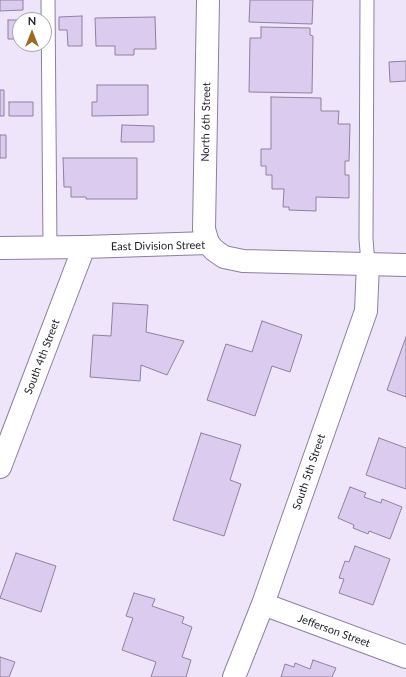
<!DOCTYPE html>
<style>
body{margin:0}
#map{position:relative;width:406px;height:677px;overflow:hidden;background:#eee5fa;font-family:Lato,sans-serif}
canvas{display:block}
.north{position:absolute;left:12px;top:12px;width:40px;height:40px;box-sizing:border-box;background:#fff;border:1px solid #a6a4a9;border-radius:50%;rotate:0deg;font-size:11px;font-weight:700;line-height:16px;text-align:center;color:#211c28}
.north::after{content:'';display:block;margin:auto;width:14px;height:18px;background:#a06724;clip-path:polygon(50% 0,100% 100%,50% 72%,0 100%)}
</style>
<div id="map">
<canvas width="406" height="677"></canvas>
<div class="north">N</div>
</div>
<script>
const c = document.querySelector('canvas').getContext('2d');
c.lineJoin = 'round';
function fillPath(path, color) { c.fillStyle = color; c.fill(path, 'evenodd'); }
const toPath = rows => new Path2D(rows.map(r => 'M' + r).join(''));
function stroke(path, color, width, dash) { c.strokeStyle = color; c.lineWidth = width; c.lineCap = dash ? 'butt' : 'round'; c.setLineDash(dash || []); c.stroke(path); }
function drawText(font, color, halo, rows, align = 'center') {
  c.font = font + ' Lato,sans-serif'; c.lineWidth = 3; c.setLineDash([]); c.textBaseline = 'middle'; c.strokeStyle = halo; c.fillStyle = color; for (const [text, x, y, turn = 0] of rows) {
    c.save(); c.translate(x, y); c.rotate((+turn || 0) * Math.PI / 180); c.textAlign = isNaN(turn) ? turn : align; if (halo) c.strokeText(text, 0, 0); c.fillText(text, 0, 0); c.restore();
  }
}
const building = toPath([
 [0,0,23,0,23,10,0,11,0,0],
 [250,0,313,0,312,24,249,22,250,0],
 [82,16,82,46,68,46,67,30,59,30,59,17,82,16],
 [155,17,156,49,134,49,134,55,115,55,115,46,96,46,95,18,155,17],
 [8,20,29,20,20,20,20,39,8,39,8,20],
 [261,27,310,28,310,35,313,36,312,93,249,92,250,38,261,38,261,27],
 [406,61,406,81,390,82,389,62,406,61],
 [97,85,148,85,148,115,92,116,92,102,97,102,97,85],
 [0,90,4,90,4,116,0,116,0,90],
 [271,97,321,98,321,111,339,111,338,124,350,124,349,161,345,161,345,175,349,175,349,198,316,197,316,211,289,210,289,207,283,207,284,189,272,189,272,175,266,175,266,166,261,166,261,149,271,149,271,97],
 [9,102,33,102,33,116,9,116,9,102],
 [122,125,154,126,154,142,121,142,122,125],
 [0,135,6,135,6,158,0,158,0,135],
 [63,158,137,158,137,199,86,199,86,197,71,197,71,187,64,187,63,158],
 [113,303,148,305,146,332,184,341,167,375,141,365,140,381,90,377,93,335,111,336,113,303],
 [262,321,302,335,290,372,272,366,255,416,207,400,226,344,252,352,262,321],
 [406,337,406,397,387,390,406,337],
 [201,433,241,445,230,480,241,484,224,536,173,520,201,433],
 [379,438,406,448,406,489,366,475,379,438],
 [350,487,366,493,364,497,381,503,382,499,402,507,390,539,369,531,368,534,353,528,354,525,338,518,350,487],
 [355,546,390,559,373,605,339,593,344,579,339,578,345,561,349,562,355,546],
 [16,553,56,566,41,612,0,598,16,553],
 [134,593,155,599,152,606,184,617,182,623,192,627,182,657,191,660,186,677,151,677,156,662,122,650,133,618,126,616,134,593],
 [0,657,15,662,9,677,0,677,0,657],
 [313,660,336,668,332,677,281,677,285,664,294,667,295,663,310,669,313,660]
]);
fillPath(building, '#dbccef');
stroke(building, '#8e80a0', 1);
const service = toPath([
 [48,0,50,248],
 [367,0,366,239,368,263]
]);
const minor = toPath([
 [0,248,84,247,208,243],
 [0,467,84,247],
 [263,604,406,657],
 [234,677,263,604,366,311,368,263]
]);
const tertiary = toPath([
 [208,0,204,229,208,243,214,250,224,257,243,261,406,265]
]);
stroke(service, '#8d7f9f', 15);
stroke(minor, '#8d7f9f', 24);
stroke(tertiary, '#8d7f9f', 24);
stroke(service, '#fff', 13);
stroke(minor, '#fff', 22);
stroke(tertiary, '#fff', 22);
drawText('11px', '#211c28', '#fff', [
 ["North 6th Street",206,122,-89],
 ["East Division Street",158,246,-1],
 ["South 4th Street",42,357,-69],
 ["South 5th Street",309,472,-71],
 ["Jefferson Street",334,631,20]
]);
</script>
